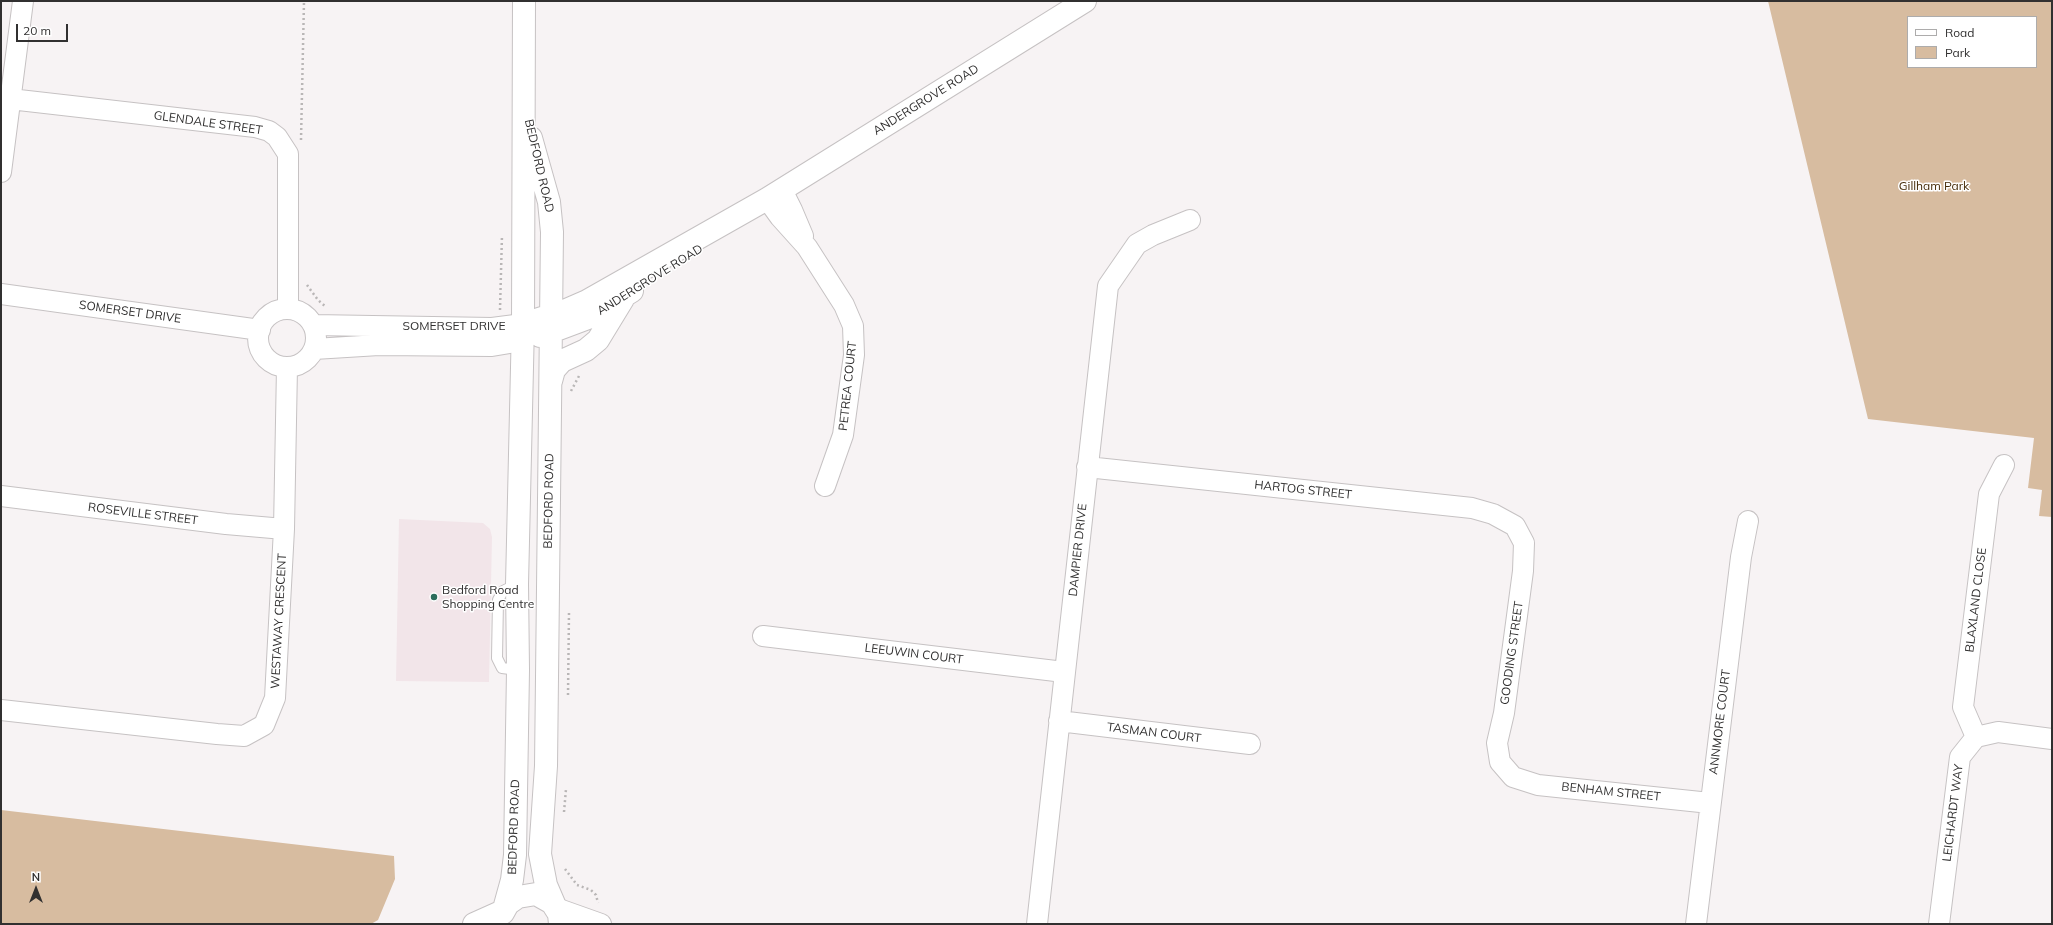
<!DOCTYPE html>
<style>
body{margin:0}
#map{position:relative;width:2053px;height:925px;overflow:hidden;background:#f7f3f4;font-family:Mulish,sans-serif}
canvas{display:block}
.frame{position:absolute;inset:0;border:2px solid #313030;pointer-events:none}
.legend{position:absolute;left:1907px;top:16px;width:130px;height:52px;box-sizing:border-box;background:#fff;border:1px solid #adacac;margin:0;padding:5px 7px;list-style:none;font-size:12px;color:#313030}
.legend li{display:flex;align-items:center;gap:8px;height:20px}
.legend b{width:20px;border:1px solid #adacac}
.north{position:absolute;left:16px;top:869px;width:40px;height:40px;-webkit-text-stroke:3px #fff;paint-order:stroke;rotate:0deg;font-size:11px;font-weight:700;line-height:16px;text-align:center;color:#313030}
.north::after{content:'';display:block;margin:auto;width:14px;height:18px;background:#313030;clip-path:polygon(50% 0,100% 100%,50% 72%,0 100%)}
.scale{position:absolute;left:16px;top:24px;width:52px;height:18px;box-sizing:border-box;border:2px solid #313030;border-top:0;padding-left:5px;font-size:12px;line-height:14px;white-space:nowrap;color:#313030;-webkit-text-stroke:3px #fff;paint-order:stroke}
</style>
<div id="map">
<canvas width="2053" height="925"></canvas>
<div class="frame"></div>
<ul class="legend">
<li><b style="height:5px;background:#fff"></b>Road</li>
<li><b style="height:11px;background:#d7bca0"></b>Park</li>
</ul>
<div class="north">N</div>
<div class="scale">20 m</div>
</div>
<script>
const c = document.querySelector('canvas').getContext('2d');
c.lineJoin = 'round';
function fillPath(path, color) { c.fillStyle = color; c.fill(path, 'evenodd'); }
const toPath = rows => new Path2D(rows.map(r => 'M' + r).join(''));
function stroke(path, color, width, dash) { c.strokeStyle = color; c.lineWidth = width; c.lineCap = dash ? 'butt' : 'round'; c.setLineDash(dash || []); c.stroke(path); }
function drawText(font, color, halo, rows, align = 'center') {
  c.font = font + ' Mulish,sans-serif'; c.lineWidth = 3; c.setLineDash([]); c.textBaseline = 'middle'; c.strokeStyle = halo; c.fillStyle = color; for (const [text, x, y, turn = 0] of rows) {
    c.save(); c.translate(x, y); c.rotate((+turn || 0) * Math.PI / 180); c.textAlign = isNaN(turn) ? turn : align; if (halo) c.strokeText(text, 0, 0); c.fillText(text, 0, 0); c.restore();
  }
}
fillPath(toPath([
 [399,519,483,523,490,529,492,537,489,682,396,681]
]), '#f2e5e9');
fillPath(toPath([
 [1768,1,2052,1,2052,517,2039,516,2042,490,2028,488,2034,438,1868,419],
 [1908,17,2036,17,2036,67,1908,67],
 [1,810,394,856,395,879,378,920,371,924,1,924]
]), '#d7bca0');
const service = toPath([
 [517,584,503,591,498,600,497,658,502,668,518,670]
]);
const minor = toPath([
 [10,99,255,127,269,131,277,137,288,154,288,309],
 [1,172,23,1],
 [782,190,792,210,803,236],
 [767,199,780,217,807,247,844,305,853,326,854,355,843,435,825,486],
 [1,294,260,330],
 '258 338a29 29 0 1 1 58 0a29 29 0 1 1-58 0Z',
 [313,325,492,328,523,324],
 [314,349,379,345,492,346,522,341],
 [1087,467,1472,508,1493,514,1515,526,1524,543,1523,571,1504,713,1497,743,1500,762,1513,777,1538,785,1710,803],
 [1,496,226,524,284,529],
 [763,636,1064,672],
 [1,710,217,734,244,736,264,725,275,698,284,529,287,367],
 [1059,721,1250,744],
 [1976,737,1963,707,1989,494,2004,465],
 [556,908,601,924],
 [1037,924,1108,286,1137,244,1153,235,1190,220],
 [1696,924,1741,557,1748,521],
 [1939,924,1960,757,1976,737,1998,732,2052,739]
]);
const tertiary = toPath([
 [531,138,549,202,552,232,546,766,540,854,546,885,555,906],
 [539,319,564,311,587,301,767,199,1085,1],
 [540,336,588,318,632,291],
 [551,381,554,370,562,361,586,350,598,340,623,299],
 [504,909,512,880,515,855,518,670,517,584,523,324,524,1],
 [503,913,508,904,518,897,536,894,552,903,559,914,560,924],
 [474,924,503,911]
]);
stroke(service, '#c6c2c3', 12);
stroke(minor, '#c6c2c3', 22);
stroke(tertiary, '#c6c2c3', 24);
stroke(toPath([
 [301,140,304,1],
 [307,285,318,300,326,307],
 [500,310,502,235],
 [571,391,579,376],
 [568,695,569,612],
 [564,812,566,789],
 [565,869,577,885,591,890,596,895,598,903]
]), '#b9b6b6', 2.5, [2, 3]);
stroke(service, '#fff', 10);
stroke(minor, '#fff', 20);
stroke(tertiary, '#fff', 22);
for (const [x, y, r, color] of [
 [434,597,4,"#2c6d5c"]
]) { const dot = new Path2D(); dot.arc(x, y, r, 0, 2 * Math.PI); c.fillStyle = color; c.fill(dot); stroke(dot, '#fff', 1.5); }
drawText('12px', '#313030', '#fff', [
 ["ANDERGROVE ROAD",926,100,-32],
 ["GLENDALE STREET",208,123,8],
 ["BEDFORD ROAD",539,166,77],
 ["ANDERGROVE ROAD",650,280,-32],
 ["SOMERSET DRIVE",130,312,8],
 ["SOMERSET DRIVE",454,326],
 ["PETREA COURT",848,386,-84],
 ["HARTOG STREET",1303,490,6],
 ["BEDFORD ROAD",549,501,-89],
 ["ROSEVILLE STREET",143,514,7],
 ["DAMPIER DRIVE",1078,550,-84],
 ["BLAXLAND CLOSE",1976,600,-83],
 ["WESTAWAY CRESCENT",279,621,-87],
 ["GOODING STREET",1512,653,-82],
 ["LEEUWIN COURT",914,654,7],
 ["ANNMORE COURT",1720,722,-83],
 ["TASMAN COURT",1154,733,7],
 ["BENHAM STREET",1611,792,6],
 ["LEICHARDT WAY",1953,813,-83],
 ["BEDFORD ROAD",514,827,-88]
]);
drawText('12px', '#452b08', '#fff', [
 ["Gillham Park",1934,186]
]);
drawText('12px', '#313030', '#fff', [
 ["Bedford Road",442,590],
 ["Shopping Centre",442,604]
], 'left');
</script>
